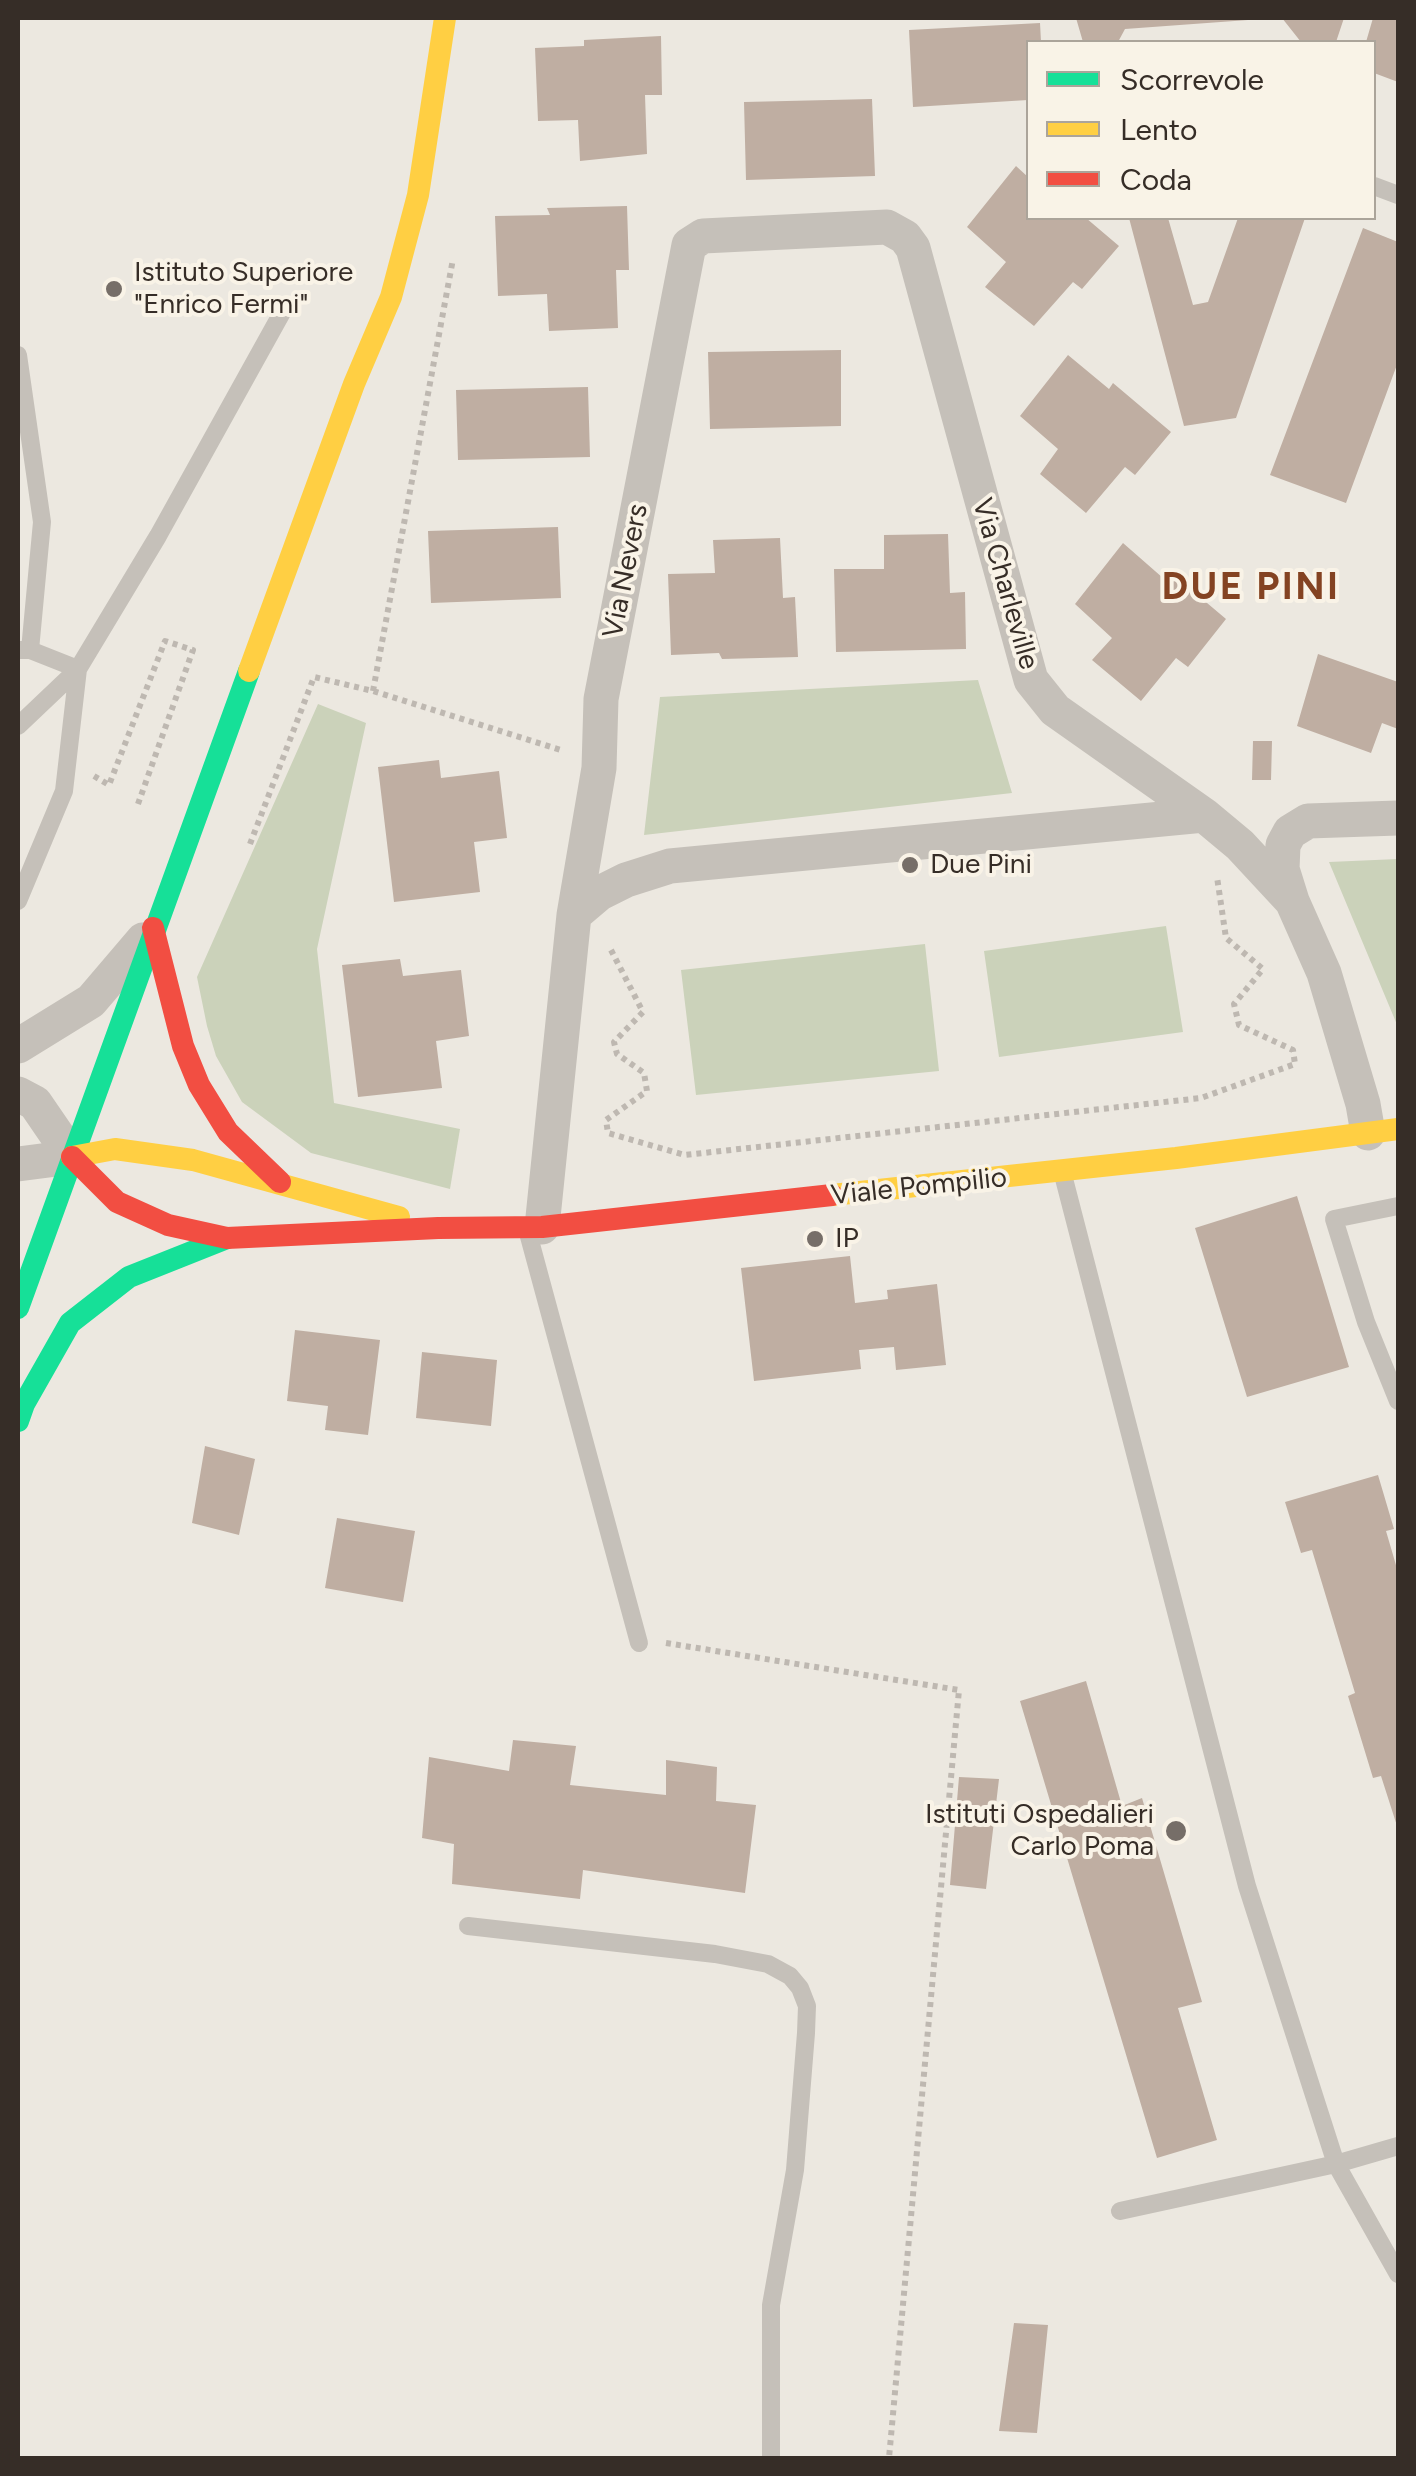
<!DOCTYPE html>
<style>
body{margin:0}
#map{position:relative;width:1416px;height:2476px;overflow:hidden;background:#ece8e0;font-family:Figtree,sans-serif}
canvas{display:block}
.frame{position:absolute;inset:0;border:20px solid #362d27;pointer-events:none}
.legend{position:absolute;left:1026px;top:40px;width:350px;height:180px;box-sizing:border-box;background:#f9f3e7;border:2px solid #aba49a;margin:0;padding:12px 18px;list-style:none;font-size:30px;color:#362d27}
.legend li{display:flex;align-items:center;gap:20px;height:50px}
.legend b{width:50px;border:2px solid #aba49a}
</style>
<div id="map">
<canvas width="1416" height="2476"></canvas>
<div class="frame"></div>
<ul class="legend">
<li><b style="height:12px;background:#16e098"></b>Scorrevole</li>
<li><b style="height:12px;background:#ffcf43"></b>Lento</li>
<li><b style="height:12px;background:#f24e42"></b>Coda</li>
</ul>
</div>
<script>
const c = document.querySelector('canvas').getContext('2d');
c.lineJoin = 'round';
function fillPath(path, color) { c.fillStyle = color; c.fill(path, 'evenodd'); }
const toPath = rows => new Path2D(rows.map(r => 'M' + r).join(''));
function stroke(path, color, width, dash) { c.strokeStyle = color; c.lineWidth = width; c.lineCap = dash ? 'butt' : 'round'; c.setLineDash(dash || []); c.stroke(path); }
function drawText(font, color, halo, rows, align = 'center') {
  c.font = font + ' Figtree,sans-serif'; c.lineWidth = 8; c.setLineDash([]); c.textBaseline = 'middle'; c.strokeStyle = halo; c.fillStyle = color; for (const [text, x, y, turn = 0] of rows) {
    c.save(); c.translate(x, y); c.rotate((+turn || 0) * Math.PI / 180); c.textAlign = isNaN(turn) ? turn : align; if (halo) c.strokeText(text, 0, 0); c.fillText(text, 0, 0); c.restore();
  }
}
fillPath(toPath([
 [978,680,1012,793,644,835,660,697],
 [318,704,366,723,317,949,334,1103,460,1129,450,1189,311,1153,242,1102,216,1056,207,1026,197,977],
 [1398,859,1398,1027,1329,862],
 [1166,926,1183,1032,999,1057,984,951],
 [925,944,939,1071,696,1095,681,970]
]), '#cbd2ba');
fillPath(toPath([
 [1076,18,1248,18,1248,20,1125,29,1118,42,1083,42],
 [1282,18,1344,18,1336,42,1301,42],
 [1373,18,1398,18,1398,82,1374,73,1374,42,1366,42],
 [1040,23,1041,42,1028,42,1028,100,913,107,909,30],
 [661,36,662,95,645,95,647,154,580,161,578,120,538,121,535,48,584,46,584,40],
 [872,99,875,176,746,180,744,102],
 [1016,166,1028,177,1028,218,1086,218,1119,246,1082,289,1073,282,1034,326,985,287,1006,262,967,227],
 [627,206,629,270,616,270,618,328,549,331,547,294,498,296,495,216,550,215,547,208],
 [1129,218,1168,218,1193,305,1208,302,1238,218,1305,218,1236,418,1184,426],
 [1363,228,1398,242,1398,362,1346,503,1270,475],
 [841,350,841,426,710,429,708,352],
 [1068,355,1109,389,1113,383,1171,432,1135,475,1125,467,1086,513,1040,474,1058,449,1020,416],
 [588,387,590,457,458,460,456,390],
 [558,527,561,598,431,603,428,531],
 [948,534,950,593,965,592,966,649,836,652,834,569,884,569,884,535],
 [780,538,783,598,795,597,798,657,722,659,719,653,671,655,668,574,715,573,713,540],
 [1123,543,1163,578,1168,570,1226,619,1188,667,1176,658,1141,701,1092,660,1112,638,1075,604],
 [1318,654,1398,682,1398,729,1382,723,1371,753,1297,726],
 [1253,741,1272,741,1271,780,1252,780],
 [439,760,441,778,499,771,507,838,474,842,480,892,394,902,378,767],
 [400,959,403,976,461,970,469,1036,436,1041,442,1088,358,1097,342,965],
 [1297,1196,1349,1367,1247,1397,1195,1228],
 [850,1256,855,1303,888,1299,887,1290,937,1284,946,1365,896,1370,894,1347,859,1350,861,1369,754,1381,741,1268],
 [295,1330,380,1340,368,1435,325,1430,328,1406,287,1401],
 [422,1352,497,1360,491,1426,416,1418],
 [205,1446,255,1459,239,1535,192,1523],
 [1378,1475,1394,1529,1386,1531,1398,1572,1398,1829,1381,1776,1373,1778,1348,1696,1355,1693,1312,1550,1301,1553,1285,1502],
 [337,1518,415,1531,403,1602,325,1588],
 [1086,1681,1122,1806,1142,1798,1202,2002,1178,2008,1217,2140,1157,2158,1020,1701],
 [513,1740,576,1746,570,1785,666,1795,666,1760,717,1767,716,1801,756,1805,745,1893,583,1870,580,1899,452,1884,454,1844,422,1838,429,1757,509,1771],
 [959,1777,999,1779,986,1889,950,1885],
 [1014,2323,1048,2325,1037,2433,999,2431]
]), '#bfaea2');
stroke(toPath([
 [373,691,453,259],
 [94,776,109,785,165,641,193,650,138,804],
 [250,844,314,677,373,691,561,750],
 [611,950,643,1012,614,1042,617,1054,644,1073,647,1091,606,1120,608,1133,685,1155,1201,1098,1295,1064,1293,1050,1239,1025,1234,1004,1263,969,1226,938,1217,877],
 [666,1643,959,1690,889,2458]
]), '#beb8b1', 6, [5, 5]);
stroke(toPath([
 [1374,186,1398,195],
 [18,355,42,522,30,650],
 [18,650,30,650,78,669],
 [18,726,78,669,158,536,284,309],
 [18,901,64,791,78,669],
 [1062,1171,1247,1886,1336,2164,1398,2146],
 [1398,1206,1334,1219,1366,1322,1398,1401],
 [528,1233,639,1643],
 [468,1926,715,1954,768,1964,790,1976,800,1988,807,2006,806,2033,795,2170,771,2305,771,2458],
 [1120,2211,1336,2164,1398,2274]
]), '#c5c0b9', 18);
stroke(toPath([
 [1292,901,1282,869,1283,845,1290,832,1308,821,1398,818],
 [574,915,600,893,626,880,670,866,1204,815],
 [18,1046,91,1001,143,940],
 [18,1094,35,1103,72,1157,18,1164],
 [542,1227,574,915,599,768,601,699,689,245,703,236,887,227,905,237,913,248,1031,680,1055,710,1204,815,1240,845,1292,901,1324,973,1363,1104,1368,1133]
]), '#c5c0b9', 35);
stroke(toPath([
 [18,1308,249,671],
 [18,1421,24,1404,70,1323,129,1277,227,1238]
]), '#16e098', 22);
stroke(toPath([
 [249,671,354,384,391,297,418,195,445,18],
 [72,1157,115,1149,193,1160,399,1217],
 [832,1195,1176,1158,1398,1129]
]), '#ffcf43', 22);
stroke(toPath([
 [153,928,183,1046,199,1085,228,1132,280,1182],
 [72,1157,117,1202,168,1225,227,1238,438,1228,542,1227,832,1195]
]), '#f24e42', 22);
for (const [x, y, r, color] of [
 [114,289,10,"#766e68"],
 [910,865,10,"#766e68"],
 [815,1239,10,"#766e68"],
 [1176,1831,12,"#766e68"]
]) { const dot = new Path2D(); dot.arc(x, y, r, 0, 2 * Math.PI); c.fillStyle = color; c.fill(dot); stroke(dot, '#f9f3e7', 4); }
drawText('28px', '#362d27', '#f9f3e7', [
 ["Istituto Superiore",134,273],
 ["\"Enrico Fermi\"",134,305],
 ["Due Pini",930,865],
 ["IP",835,1239],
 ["Istituti Ospedalieri",1154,1815,"right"],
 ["Carlo Poma",1154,1847,"right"]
], 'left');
drawText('28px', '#362d27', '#f9f3e7', [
 ["Via Nevers",626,571,-79],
 ["Via Charleville",1005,584,74],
 ["Viale Pompilio",919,1187,-6]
]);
c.letterSpacing = '2.5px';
drawText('bold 38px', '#844322', '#f9f3e7', [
 ["DUE PINI",1251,588]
]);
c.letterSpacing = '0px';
</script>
